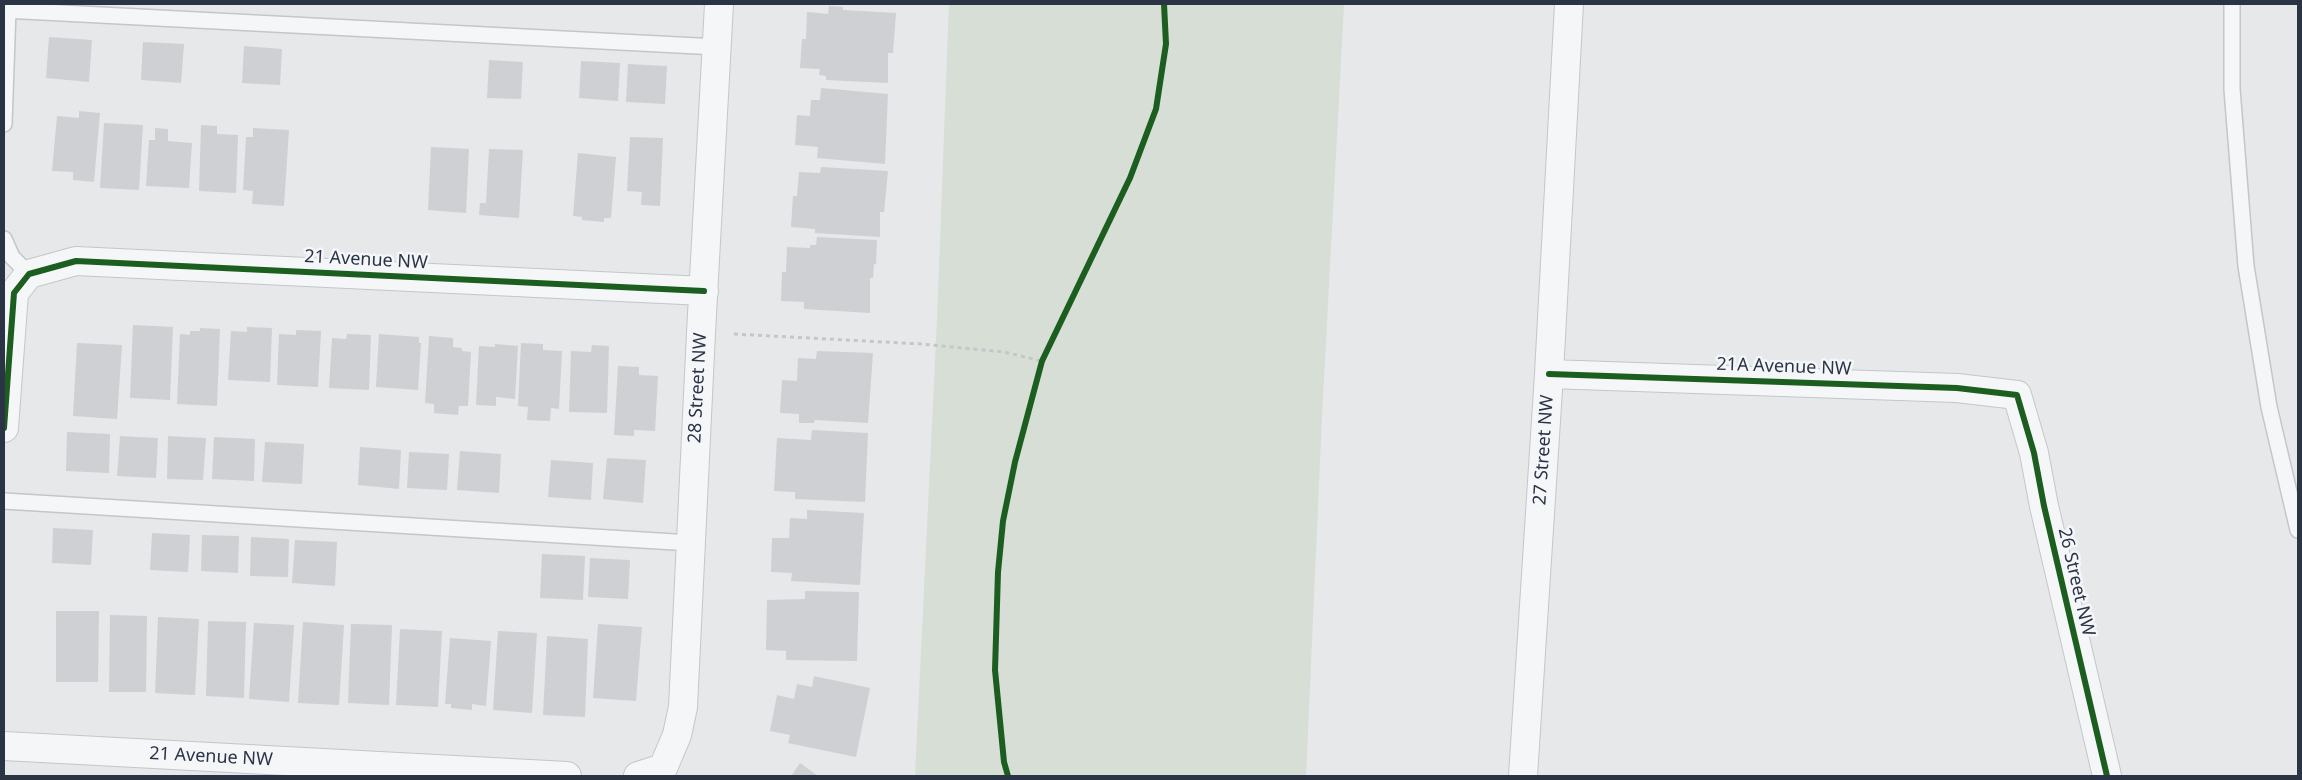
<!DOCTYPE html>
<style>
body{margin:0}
#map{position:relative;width:2302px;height:780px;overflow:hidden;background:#e6e8ea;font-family:"Noto Sans",sans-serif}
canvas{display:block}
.frame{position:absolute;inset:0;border:5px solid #2b3445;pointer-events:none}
</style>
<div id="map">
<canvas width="2302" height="780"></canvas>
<div class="frame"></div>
</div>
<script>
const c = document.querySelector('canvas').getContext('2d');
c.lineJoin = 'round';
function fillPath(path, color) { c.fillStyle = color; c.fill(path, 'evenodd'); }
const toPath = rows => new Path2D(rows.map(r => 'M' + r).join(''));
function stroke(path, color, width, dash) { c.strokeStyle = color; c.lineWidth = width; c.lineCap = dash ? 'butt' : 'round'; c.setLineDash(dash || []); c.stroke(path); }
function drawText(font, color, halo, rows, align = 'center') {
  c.font = font + ' "Noto Sans",sans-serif'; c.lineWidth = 5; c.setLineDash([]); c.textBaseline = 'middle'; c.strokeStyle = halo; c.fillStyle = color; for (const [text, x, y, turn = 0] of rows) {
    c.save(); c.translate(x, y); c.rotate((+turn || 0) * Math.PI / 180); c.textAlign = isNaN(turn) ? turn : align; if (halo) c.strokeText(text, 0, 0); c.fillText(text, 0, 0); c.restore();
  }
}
fillPath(toPath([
 [949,4,1344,4,1322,416,1306,776,915,776,937,320]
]), '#d6ded6');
fillPath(toPath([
 [829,6,843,7,843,10,896,13,893,53,888,53,888,83,826,80,826,76,819,75,820,69,800,68,802,39,806,39,807,12,828,14],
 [49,37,92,40,89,82,46,78],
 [143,42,184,44,181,83,141,80],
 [244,46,282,49,280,85,242,83],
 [489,60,523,62,521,99,487,98],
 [581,61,620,63,618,101,579,98],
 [628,64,667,66,665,104,626,102],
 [821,88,888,94,885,164,817,158,818,147,795,145,797,115,810,116,811,100,820,100],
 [79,111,100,113,94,182,73,180,73,172,52,171,57,116,79,118],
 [104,123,143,125,139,190,100,188],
 [201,125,217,126,217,134,238,135,236,193,199,191],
 [155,128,168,129,168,141,192,143,189,188,146,186,149,140,155,140],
 [253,128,289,130,284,206,252,204,253,191,243,190,246,137,253,137],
 [630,137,663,138,660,206,641,205,642,192,627,191],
 [431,147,469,149,466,213,428,210],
 [489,149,523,150,519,218,479,215,480,203,486,203],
 [578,153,616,157,611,218,604,218,604,222,582,220,582,217,573,216],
 [821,167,888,171,884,212,880,212,880,237,815,233,815,229,791,227,793,196,797,196,799,172,820,173],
 [817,237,877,240,876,264,874,264,873,278,870,278,870,313,804,309,804,302,781,301,782,272,786,272,787,247,810,248,810,245,816,245],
 [133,325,173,327,170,400,130,398],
 [247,327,272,328,270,382,228,380,231,331,247,332],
 [200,328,220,329,217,406,177,404,180,334,190,335,190,331,200,331],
 [296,330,321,331,318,387,277,385,279,334,296,335],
 [347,334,371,335,369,390,329,388,332,338,346,339],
 [379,334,419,337,419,343,421,343,418,390,376,387],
 [429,336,453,338,453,347,462,348,462,351,471,352,468,406,459,406,458,415,434,413,434,404,425,403],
 [77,343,122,345,117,419,73,416],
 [521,343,543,344,543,350,562,351,559,409,551,408,550,421,527,420,528,407,518,406],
 [495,344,518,346,515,399,496,397,496,406,476,405,479,346,495,347],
 [592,345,609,346,607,413,569,412,571,351,591,352],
 [817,351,873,353,868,423,815,420,814,423,799,423,799,414,780,413,782,380,797,381,798,358,816,359],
 [618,366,639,367,639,375,658,376,655,431,634,430,634,436,614,435],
 [812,430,868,433,865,502,795,499,795,492,774,491,777,438,811,440],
 [67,432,110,434,109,473,66,471],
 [120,436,158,438,156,478,117,476],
 [168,436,206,438,203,480,167,479],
 [214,437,255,439,254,481,212,479],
 [265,442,304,444,302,484,262,482],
 [360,447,401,450,399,489,358,485],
 [460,451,501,454,499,493,457,490],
 [409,452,449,454,447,490,407,488],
 [607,458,646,460,643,503,603,499],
 [551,460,593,463,591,500,548,497],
 [807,510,864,513,860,585,791,581,792,573,771,572,772,538,789,538,790,518,807,519],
 [53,528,93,530,91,565,52,563],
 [152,533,190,535,188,572,150,570],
 [202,535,239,536,238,573,201,571],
 [251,537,289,539,288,577,250,576],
 [295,540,337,542,335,586,292,583],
 [542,554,585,556,583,600,540,598],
 [590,558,630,560,628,599,588,597],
 [805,591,859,592,857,661,786,660,786,651,766,650,767,600,805,599],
 [56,611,99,611,98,682,56,682],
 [110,615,147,616,146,692,109,692],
 [158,617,199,619,195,695,155,693],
 [208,621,246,622,244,698,206,696],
 [303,622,344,625,339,705,298,703],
 [254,623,294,625,289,702,249,699],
 [351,624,392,625,389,705,348,703],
 [598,624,642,627,636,701,593,698],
 [400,629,442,631,438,707,396,705],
 [498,631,537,633,532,713,493,710],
 [547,636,588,639,585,717,543,715],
 [450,638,491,641,486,706,472,704,472,710,451,708,451,704,445,704],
 [814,676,870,688,856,757,788,743,790,735,770,731,777,695,794,699,797,684,812,687],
 [800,763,818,776,791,776]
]), '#ced0d3');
const lane = toPath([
 [2232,4,2232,89,2246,266,2269,407,2298,530],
 [4,10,717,47],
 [4,124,8,10],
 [4,239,12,257,29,274],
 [4,501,691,543]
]);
const street = toPath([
 [1549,374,1957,388,2017,395,2034,453,2044,506,2107,776],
 [4,428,14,293,29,274,76,261,704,291],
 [4,746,567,776],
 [638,776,663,768,677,735,683,707,701,333,719,4],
 [1523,776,1549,374,1569,4]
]);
stroke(lane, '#c4c6c8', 18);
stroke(street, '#c4c6c8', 30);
stroke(toPath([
 [734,334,921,344,1004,352,1042,361]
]), '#c5c6ca', 3, [4, 4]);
stroke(lane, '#f5f6f7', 15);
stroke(street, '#f5f6f7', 28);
stroke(toPath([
 [1549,374,1957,388,2017,395,2034,453,2044,506,2107,776],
 [4,428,14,293,29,274,76,261,704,291],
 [1008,776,1004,762,995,670,998,572,1003,521,1015,462,1042,361,1130,178,1156,109,1166,44,1164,4]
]), '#1b5e20', 6);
drawText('18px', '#2b3445', '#f4f6f9', [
 ["21 Avenue NW",366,260,3],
 ["21A Avenue NW",1784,367,2],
 ["28 Street NW",698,388,-87],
 ["27 Street NW",1544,450,-86],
 ["26 Street NW",2076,582,77],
 ["21 Avenue NW",211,757,3]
]);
</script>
